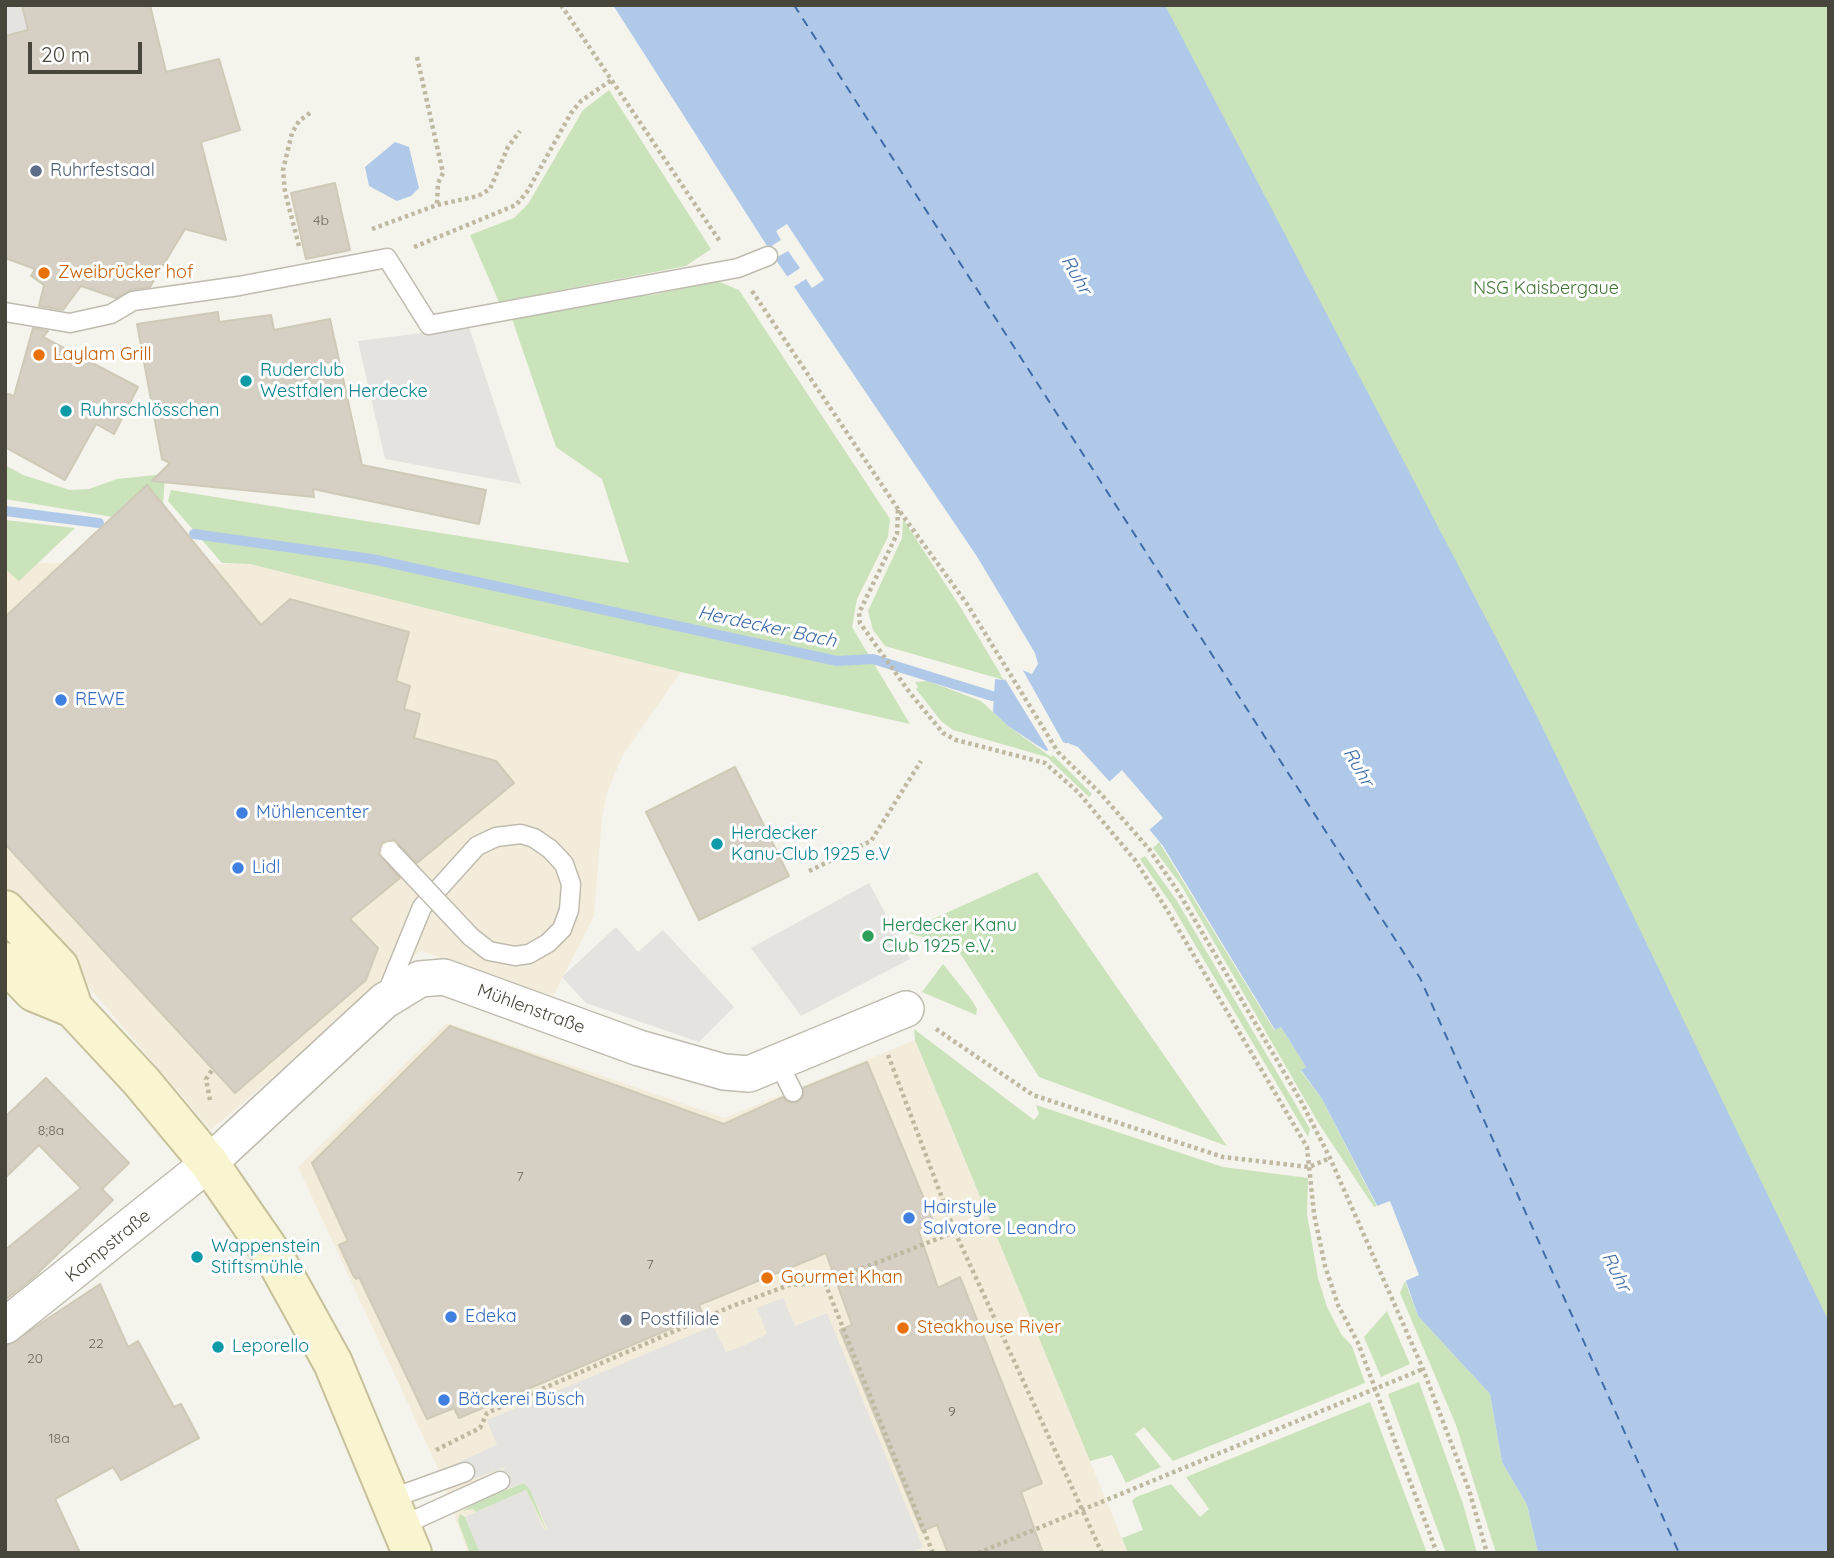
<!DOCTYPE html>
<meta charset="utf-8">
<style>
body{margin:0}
#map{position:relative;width:1834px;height:1558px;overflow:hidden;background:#f4f3ec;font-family:Quicksand,sans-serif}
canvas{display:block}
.frame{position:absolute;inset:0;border:7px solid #48453a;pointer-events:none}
.scale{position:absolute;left:28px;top:42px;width:114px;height:32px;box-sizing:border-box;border:4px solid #48453a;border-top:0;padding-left:9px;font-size:21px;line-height:24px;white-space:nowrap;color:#48453a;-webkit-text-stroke:5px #fff;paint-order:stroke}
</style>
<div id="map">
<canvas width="1834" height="1558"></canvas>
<div class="frame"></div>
<div class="scale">20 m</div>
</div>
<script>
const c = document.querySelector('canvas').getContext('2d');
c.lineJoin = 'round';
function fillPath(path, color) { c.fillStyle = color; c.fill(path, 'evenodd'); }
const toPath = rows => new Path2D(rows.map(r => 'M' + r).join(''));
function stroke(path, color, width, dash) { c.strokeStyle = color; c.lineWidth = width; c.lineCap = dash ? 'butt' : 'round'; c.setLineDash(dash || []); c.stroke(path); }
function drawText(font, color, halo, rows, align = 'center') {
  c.font = font + ' Quicksand,sans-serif'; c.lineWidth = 6; c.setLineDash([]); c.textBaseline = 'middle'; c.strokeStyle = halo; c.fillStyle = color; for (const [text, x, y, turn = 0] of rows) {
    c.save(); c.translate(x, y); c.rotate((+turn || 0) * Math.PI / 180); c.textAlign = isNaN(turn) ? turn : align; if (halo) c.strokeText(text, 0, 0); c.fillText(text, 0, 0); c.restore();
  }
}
fillPath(toPath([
 [5,563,250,564,681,672,624,753,608,790,602,817,594,916,553,996,420,951,211,1130,5,889],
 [447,1023,725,1118,915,1040,1128,1553,468,1553,437,1466,298,1167]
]), '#f3ecda');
fillPath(toPath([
 [1145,5,1829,5,1829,1398],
 [609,90,711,249,686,266,499,302,470,235,514,218,528,204,583,110],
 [717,281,739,290,890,519,888,537,857,599,852,627,910,724,681,672,250,564,222,563,168,501,171,490,629,563,602,479,556,447,511,316,598,299,652,295],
 [5,465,23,475,70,490,89,489,117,479,165,474,163,506,113,517,5,499],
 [903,519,961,608,1004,680,885,646,873,630,868,611,902,538],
 [5,520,75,528,19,581,5,569],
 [928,681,981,701,1008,726,1051,757,1053,755,1092,794,1089,797,1047,757,953,730,941,721,916,689,918,687,915,682],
 [1159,842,1274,1030,1281,1027,1306,1067,1301,1071,1322,1099,1377,1207,1374,1207,1319,1124,1181,885,1153,848],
 [1145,856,1177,901,1310,1129,1308,1137,1171,904,1140,859],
 [1037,872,1227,1146,1039,1077,958,950,949,944,904,932],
 [943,964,971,999,977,1009,976,1015,922,992],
 [914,1029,1034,1120,1039,1114,1036,1105,1223,1167,1308,1178,1307,1214,1318,1278,1327,1307,1341,1334,1352,1346,1365,1383,1173,1461,1144,1427,1135,1434,1161,1467,1126,1483,1112,1455,1090,1461,915,1040],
 [1405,1281,1418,1316,1490,1394,1502,1462,1527,1505,1538,1553,1496,1553,1456,1425,1400,1293],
 [1387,1311,1410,1364,1381,1377,1364,1337],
 [1419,1382,1463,1504,1477,1553,1446,1553,1388,1394],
 [1370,1402,1427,1553,1128,1553,1122,1538,1143,1530,1132,1501,1136,1497,1171,1484,1200,1517,1209,1509,1186,1477],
 [524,1483,530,1489,547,1532,526,1490,476,1512,473,1509,462,1511,483,1499],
 [460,1514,465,1517,480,1553,470,1553,458,1521]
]), '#cbe3ba');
fillPath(toPath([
 [5,5,22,5,28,30,7,36,5,50],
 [469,327,521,484,385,459,358,341],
 [869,883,910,959,801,1016,751,948],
 [616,927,638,952,663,930,734,1007,699,1042,586,1003,562,977],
 [783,1298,795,1326,827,1313,923,1547,910,1553,480,1553,465,1517,526,1490,544,1530,548,1530,530,1489,524,1483,504,1490,498,1475,506,1467,470,1480,461,1461,497,1445,487,1420,713,1326,726,1352,745,1345,767,1334,757,1308]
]), '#e4e3e0');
fillPath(toPath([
 [613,5,1165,5,1536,714,1829,1322,1829,1553,1538,1553,1527,1505,1502,1462,1490,1394,1418,1316,1385,1221,1322,1099,1301,1070,1306,1067,1281,1027,1275,1030,1163,846,1110,782,1078,747,1068,743,1046,751,1008,726,993,712,995,679,1004,680,1020,669,1032,674,1038,664,1035,653,976,555,776,260],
 [395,142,409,147,419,188,411,196,397,201,369,186,365,167]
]), '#b0c9e9');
fillPath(toPath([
 [787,224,824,280,812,288,806,279,792,288,785,278,800,268,788,251,772,260,765,250,781,240,776,231],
 [1020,665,1063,742,1068,744,1062,749,1048,754,1049,751,1005,679,1000,676],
 [1122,770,1163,818,1148,831,1108,783],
 [1390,1201,1419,1275,1403,1282,1374,1207]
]), '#f4f3ec');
stroke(toPath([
 [5,511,99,523],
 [194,534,372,559,837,661,873,659,992,696,1006,697]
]), '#b0c9e9', 10);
stroke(toPath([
 [794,5,1420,978,1679,1553]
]), '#3f6ca8', 2, [9, 7]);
const building = toPath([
 [22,5,150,5,166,72,219,59,240,130,201,142,226,240,185,229,150,287,131,290,116,298,81,286,63,310,39,306,44,285,31,276,35,269,5,258,5,36,28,30,22,5],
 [335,183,350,250,306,259,291,193,335,183],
 [218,312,219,322,271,315,274,330,330,319,362,465,486,490,479,524,313,489,314,497,152,481,170,463,162,459,137,324,218,312],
 [33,328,48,331,43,337,138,387,114,434,96,424,65,480,5,447,5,393,14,396,33,328],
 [147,485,261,625,290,599,409,632,396,681,410,686,404,709,420,714,414,738,496,761,514,783,417,863,394,840,382,843,379,854,400,878,350,919,378,948,366,980,235,1093,5,844,5,617,147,485],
 [735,767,789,876,699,920,646,812,735,767],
 [450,1026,724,1124,783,1097,787,1102,797,1102,803,1098,803,1088,867,1062,934,1223,918,1229,938,1288,960,1277,1042,1483,1021,1492,1043,1553,948,1553,937,1525,922,1531,840,1330,852,1325,826,1253,699,1305,703,1315,459,1418,454,1408,427,1419,359,1277,356,1279,353,1275,339,1245,348,1241,312,1163,450,1026],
 [46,1078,129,1163,102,1189,113,1200,33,1278,5,1300,5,1250,81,1188,39,1145,5,1178,5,1117,46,1078],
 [100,1284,128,1347,138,1341,174,1407,181,1404,199,1438,121,1480,113,1467,55,1499,80,1553,5,1553,5,1347,100,1284]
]);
fillPath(building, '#d5d0c3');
stroke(building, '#cfc9b7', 2);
const lane = toPath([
 [5,312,70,323,111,314,133,301,239,286,387,258,429,325,738,268,768,256],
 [386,995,422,907,477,846,496,837,521,834,534,838,550,849,564,864,571,884,569,910,562,929,548,943,529,954,515,956,489,951,471,937],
 [779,1064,793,1092],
 [390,1499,465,1472],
 [401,1526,500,1481]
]);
const street = toPath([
 [5,1326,209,1163,384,1001,420,979,444,977,639,1048,724,1072,749,1074,906,1009]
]);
const secondary = toPath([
 [5,910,59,967,73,1008,141,1081,209,1163,276,1260,333,1363,412,1553],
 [5,962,34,992,73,1008]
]);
stroke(lane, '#bfbcaf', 21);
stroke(street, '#bfbcaf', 38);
stroke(secondary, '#c6c19a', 42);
stroke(toPath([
 [561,5,721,243],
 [417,57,443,173,438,183,437,205],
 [372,229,437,205,478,196,490,189,508,147,520,131],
 [299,246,285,192,283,170,292,133,299,121,310,113],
 [414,247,516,205,527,192,571,113,581,101,613,79],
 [752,291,898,509,967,604,1058,752,1100,793,1149,849,1179,893,1302,1103,1330,1158,1423,1369,1469,1490,1487,1553],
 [898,510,897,534,859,613,860,623,910,693,943,733,956,740,1045,763,1078,792,1135,860,1167,910,1307,1147,1314,1214,1325,1266,1338,1305,1358,1343,1437,1553],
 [809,871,871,841,921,761],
 [936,1029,1033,1095,1223,1157,1309,1167,1330,1158],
 [888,1055,955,1232,1102,1553],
 [210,1100,206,1079,212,1070],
 [825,1283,933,1553],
 [436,1450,480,1428,487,1413,730,1307,789,1285,825,1283,955,1232],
 [978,1553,1423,1369]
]), '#bfb9a2', 4.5, [3.5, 3.5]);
stroke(lane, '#fff', 18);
stroke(street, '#fff', 35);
stroke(secondary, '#f9f5d1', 38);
const laneBridge = toPath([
 [390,851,471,937]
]);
stroke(laneBridge, '#bfbcaf', 21, []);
stroke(laneBridge, '#fff', 18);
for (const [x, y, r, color] of [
 [36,171,7,"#5c6f8a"],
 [44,273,7,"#e8710a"],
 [39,355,7,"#e8710a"],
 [246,381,7,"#0f9aa8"],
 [66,411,7,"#0f9aa8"],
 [61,700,7,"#3f7fe0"],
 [242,813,7,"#3f7fe0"],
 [717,844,7,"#0f9aa8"],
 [238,868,7,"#3f7fe0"],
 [868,936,7,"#2e9e5b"],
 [909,1218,7,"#3f7fe0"],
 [197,1257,7,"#0f9aa8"],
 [767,1278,7,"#e8710a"],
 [451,1317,7,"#3f7fe0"],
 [626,1320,7,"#5c6f8a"],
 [903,1328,7,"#e8710a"],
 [218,1347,7,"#0f9aa8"],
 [444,1400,7,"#3f7fe0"]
]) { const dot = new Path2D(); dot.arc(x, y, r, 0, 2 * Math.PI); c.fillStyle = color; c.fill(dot); stroke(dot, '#fff', 2.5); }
drawText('14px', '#6b685c', null, [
 ["4b",321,221],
 ["8;8a",51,1131],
 ["7",520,1177],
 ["7",650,1265],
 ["22",96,1344],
 ["20",35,1359],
 ["9",952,1412],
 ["18a",59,1439]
]);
drawText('18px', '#4e5e75', '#fff', [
 ["Ruhrfestsaal",50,171],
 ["Postfiliale",640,1320]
], 'left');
drawText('18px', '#c56008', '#fff', [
 ["Zweibrücker hof",58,273],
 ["Laylam Grill",53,355],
 ["Gourmet Khan",781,1278],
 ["Steakhouse River",917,1328]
], 'left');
drawText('18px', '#427434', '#fff', [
 ["NSG Kaisbergaue",1546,289]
]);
drawText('18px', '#0d838f', '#fff', [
 ["Ruderclub",260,371],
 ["Westfalen Herdecke",260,392],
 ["Ruhrschlösschen",80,411],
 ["Herdecker",731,834],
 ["Kanu-Club 1925 e.V",731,855],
 ["Wappenstein",211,1247],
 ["Stiftsmühle",211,1268],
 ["Leporello",232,1347]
], 'left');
drawText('18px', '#366cbe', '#fff', [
 ["REWE",75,700],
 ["Mühlencenter",256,813],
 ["Lidl",252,868],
 ["Hairstyle",923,1208],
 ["Salvatore Leandro",923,1229],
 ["Edeka",465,1317],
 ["Bäckerei Büsch",458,1400]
], 'left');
drawText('18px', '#27864d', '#fff', [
 ["Herdecker Kanu",882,926],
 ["Club 1925 e.V.",882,947]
], 'left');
drawText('18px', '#48453a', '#fff', [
 ["Mühlenstraße",531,1009,20],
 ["Kampstraße",108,1246,-39]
]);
drawText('italic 19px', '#3f6ca8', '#fff', [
 ["Ruhr",1076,275,60],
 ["Herdecker Bach",767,627,12],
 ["Ruhr",1358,767,60],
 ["Ruhr",1616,1272,63]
]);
</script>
